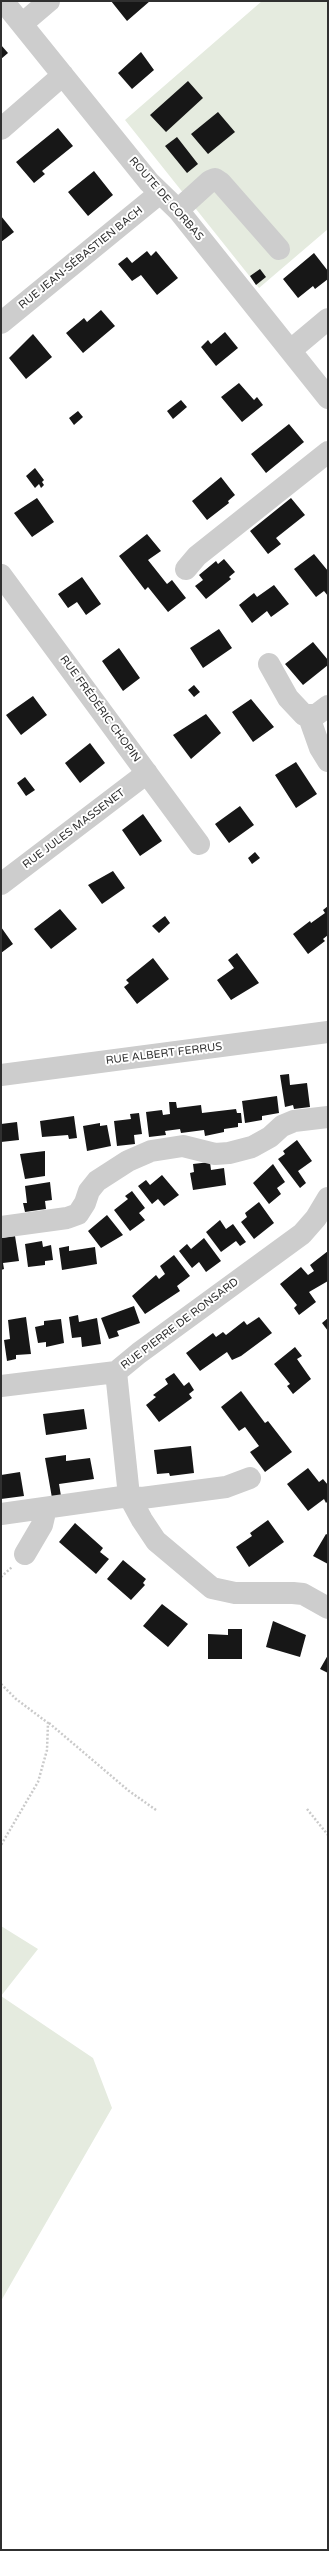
<!DOCTYPE html>
<meta charset="utf-8">
<style>
body{margin:0}
#map{position:relative;width:329px;height:2551px;overflow:hidden;background:#fff;font-family:"Varela Round",sans-serif}
canvas{display:block}
.frame{position:absolute;inset:0;border:2px solid #303030;pointer-events:none}
</style>
<div id="map">
<canvas width="329" height="2551"></canvas>
<div class="frame"></div>
</div>
<script>
const c = document.querySelector('canvas').getContext('2d');
c.lineJoin = 'round';
function fillPath(path, color) { c.fillStyle = color; c.fill(path, 'evenodd'); }
const toPath = rows => new Path2D(rows.map(r => 'M' + r).join(''));
function stroke(path, color, width, dash) { c.strokeStyle = color; c.lineWidth = width; c.lineCap = dash ? 'butt' : 'round'; c.setLineDash(dash || []); c.stroke(path); }
function drawText(font, color, halo, rows, align = 'center') {
  c.font = font + ' "Varela Round",sans-serif'; c.lineWidth = 4; c.setLineDash([]); c.textBaseline = 'middle'; c.strokeStyle = halo; c.fillStyle = color; for (const [text, x, y, turn = 0] of rows) {
    c.save(); c.translate(x, y); c.rotate((+turn || 0) * Math.PI / 180); c.textAlign = isNaN(turn) ? turn : align; if (halo) c.strokeText(text, 0, 0); c.fillText(text, 0, 0); c.restore();
  }
}
fillPath(toPath([
 [262,1,328,1,328,229,259,288,125,120],
 [1,1926,38,1949,1,1996,93,2058,112,2108,1,2301]
]), '#e5ebdf');
fillPath(toPath([
 [111,1,150,1,127,21],
 [1,45,8,53,1,59],
 [141,52,154,70,132,89,118,73],
 [188,81,203,98,166,132,150,115],
 [218,112,235,132,208,154,191,134],
 [58,128,73,146,42,171,45,174,34,183,16,162],
 [177,137,198,164,187,173,165,146],
 [94,171,113,195,88,216,68,192],
 [1,216,14,232,1,242],
 [147,251,151,256,156,251,178,278,157,295,141,275,132,281,118,264,127,257,132,263],
 [314,253,328,271,328,279,315,289,313,286,298,298,283,279],
 [260,269,266,277,256,285,250,276],
 [101,310,115,326,83,353,66,333,84,318,87,322],
 [225,332,238,348,216,366,201,347,208,340,211,344],
 [33,334,52,357,26,379,9,358],
 [239,383,254,400,257,397,263,405,242,422,221,397],
 [181,400,187,407,173,419,167,411],
 [78,411,83,417,74,425,69,418],
 [289,424,304,442,266,473,251,454],
 [35,468,44,480,42,482,44,485,41,488,39,484,35,488,26,476],
 [221,477,235,495,228,501,229,503,207,520,192,501],
 [37,498,54,522,32,537,14,513],
 [291,498,305,515,276,538,281,544,268,554,250,531],
 [147,534,161,551,148,560,167,584,172,580,186,598,168,612,148,587,145,590,119,556],
 [314,554,328,571,328,596,324,591,316,597,294,569],
 [224,559,235,572,229,577,231,579,206,599,195,586,203,580,199,575,216,561,218,564],
 [82,577,101,604,86,615,77,602,68,608,58,594],
 [274,585,289,604,271,617,267,611,252,623,239,605,254,593,257,597],
 [219,629,232,648,203,668,190,648],
 [313,642,328,660,328,665,303,685,285,664],
 [119,648,140,678,123,691,102,661],
 [194,685,200,692,194,697,188,690],
 [33,696,47,715,21,735,6,715],
 [251,699,274,727,253,742,232,712],
 [206,714,221,733,191,759,173,735],
 [90,743,105,763,80,783,65,763],
 [296,762,317,794,296,808,275,775],
 [25,777,35,790,26,796,17,783],
 [240,806,254,825,229,843,215,824],
 [143,814,162,841,140,856,122,830],
 [255,852,260,858,252,864,248,858],
 [113,871,125,888,102,904,88,885],
 [328,906,328,935,323,939,325,941,308,954,293,934,310,921,311,923,325,913,323,910],
 [60,909,77,929,51,949,34,929],
 [165,916,170,923,159,933,152,926],
 [1,927,13,944,1,953],
 [237,953,259,983,231,1000,217,980,234,968,228,960],
 [153,958,169,979,137,1004,124,987,129,983,126,980],
 [289,1074,290,1085,307,1083,310,1107,294,1109,293,1105,285,1107,280,1075],
 [277,1096,279,1113,262,1116,262,1120,245,1123,242,1101],
 [169,1102,176,1102,177,1108,201,1105,202,1113,236,1109,237,1113,241,1113,242,1123,238,1123,238,1127,224,1129,224,1132,205,1136,204,1130,181,1133,180,1129,165,1131,166,1135,149,1137,146,1112,162,1110,163,1115,170,1114],
 [139,1113,142,1134,134,1135,135,1144,117,1146,114,1121,131,1119,130,1114],
 [74,1116,77,1138,69,1139,68,1135,42,1137,40,1121],
 [17,1122,19,1140,1,1142,1,1124],
 [100,1123,100,1126,107,1125,111,1146,87,1151,83,1126],
 [297,1140,312,1161,298,1171,306,1183,300,1188,278,1159,285,1154,283,1151],
 [45,1151,45,1176,25,1179,20,1154],
 [210,1162,211,1170,224,1168,226,1185,193,1190,190,1173,194,1172,193,1164],
 [273,1164,285,1182,277,1188,281,1194,269,1204,253,1183],
 [162,1175,179,1195,164,1206,158,1199,152,1204,138,1186,146,1180,150,1185],
 [50,1182,52,1200,45,1201,46,1209,25,1212,23,1203,27,1203,25,1186],
 [132,1191,145,1208,139,1213,145,1220,130,1231,114,1210,128,1199,125,1196],
 [259,1202,274,1223,254,1239,241,1222,247,1217,245,1213],
 [107,1215,123,1235,101,1248,88,1231],
 [220,1220,226,1229,233,1224,246,1242,240,1246,236,1241,221,1252,206,1232],
 [15,1236,19,1261,3,1263,4,1269,1,1270,1,1238],
 [204,1238,221,1261,206,1272,199,1262,192,1268,179,1251,187,1244,191,1249],
 [42,1241,43,1247,51,1245,53,1260,45,1261,45,1265,28,1267,25,1244],
 [69,1246,69,1251,95,1247,97,1264,62,1270,59,1248],
 [328,1251,328,1281,309,1292,316,1302,299,1315,294,1308,297,1305,280,1284,301,1267,308,1275,314,1271,310,1265],
 [174,1255,190,1276,177,1286,180,1291,145,1314,132,1296,156,1275,159,1279,165,1274,160,1266],
 [134,1306,140,1323,117,1331,119,1336,109,1339,101,1318],
 [78,1315,79,1322,97,1318,101,1344,82,1347,81,1337,72,1338,69,1317],
 [26,1317,31,1354,16,1355,16,1359,7,1361,4,1340,10,1339,8,1320],
 [259,1317,272,1333,241,1356,232,1360,227,1352,200,1371,186,1353,213,1333,216,1337,223,1332,226,1335,244,1321,247,1325],
 [328,1318,328,1331,322,1323],
 [61,1319,64,1343,46,1347,46,1342,38,1343,35,1327,44,1325,44,1321],
 [295,1347,302,1356,297,1359,311,1379,293,1394,287,1386,290,1384,274,1364],
 [174,1373,184,1386,189,1382,194,1390,189,1394,192,1398,159,1422,146,1405,156,1397,153,1395,168,1384,165,1379],
 [241,1391,265,1423,268,1421,292,1452,265,1472,250,1452,259,1446,245,1427,239,1431,221,1407],
 [84,1409,87,1429,46,1435,43,1414],
 [191,1446,194,1473,170,1476,169,1473,157,1474,154,1450],
 [66,1455,66,1461,90,1458,94,1479,59,1484,61,1496,52,1498,45,1458],
 [308,1468,319,1482,323,1479,328,1485,328,1501,326,1503,324,1499,308,1511,287,1484],
 [20,1472,24,1496,1,1499,1,1475],
 [268,1520,284,1542,249,1567,236,1547,252,1536,250,1533],
 [75,1523,103,1548,100,1552,109,1559,96,1574,59,1542],
 [326,1534,328,1535,328,1564,313,1556],
 [123,1560,146,1579,143,1583,145,1585,131,1600,107,1579],
 [162,1604,188,1624,168,1647,143,1626],
 [273,1621,306,1635,300,1657,266,1647],
 [228,1629,242,1629,242,1659,208,1659,208,1634,228,1635],
 [328,1655,328,1673,320,1669]
]), '#171717');
stroke(toPath([
 [1,1577,12,1567],
 [1,1684,16,1699,48,1723,47,1750,38,1782,1,1845],
 [49,1723,129,1791,156,1810],
 [307,1809,328,1835]
]), '#cacaca', 2.5, [2, 2]);
stroke(toPath([
 [3,1,149,182,178,210,328,398],
 [22,24,49,1],
 [1,129,63,75],
 [178,210,210,181,215,179,221,183,279,249],
 [1,323,160,193],
 [291,350,328,319],
 [186,569,197,556,328,452],
 [1,575,199,844],
 [269,664,288,698,304,715,316,715,328,706],
 [309,717,320,748,328,761],
 [1,884,147,773],
 [1,1075,328,1032],
 [1,1227,67,1218,78,1214,85,1203,89,1191,97,1181,128,1161,151,1151,183,1146,215,1154,229,1153,252,1147,270,1137,282,1126,294,1121,328,1117],
 [116,1372,129,1496,142,1520,156,1541,212,1588,235,1593,293,1593,303,1594,328,1608],
 [1,1386,116,1372,139,1353,302,1234,316,1218,328,1198],
 [1,1514,129,1496,142,1498,226,1487,250,1478],
 [25,1554,42,1525,46,1508]
]), '#cdcdcd', 22);
drawText('11px', '#303030', '#fff', [
 ["ROUTE DE CORBAS",166,199,49],
 ["RUE JEAN-SÉBASTIEN BACH",81,258,-39],
 ["RUE FRÉDÉRIC CHOPIN",100,709,54],
 ["RUE JULES MASSENET",74,829,-37],
 ["RUE ALBERT FERRUS",164,1054,-7],
 ["RUE PIERRE DE RONSARD",180,1324,-37]
]);
</script>
